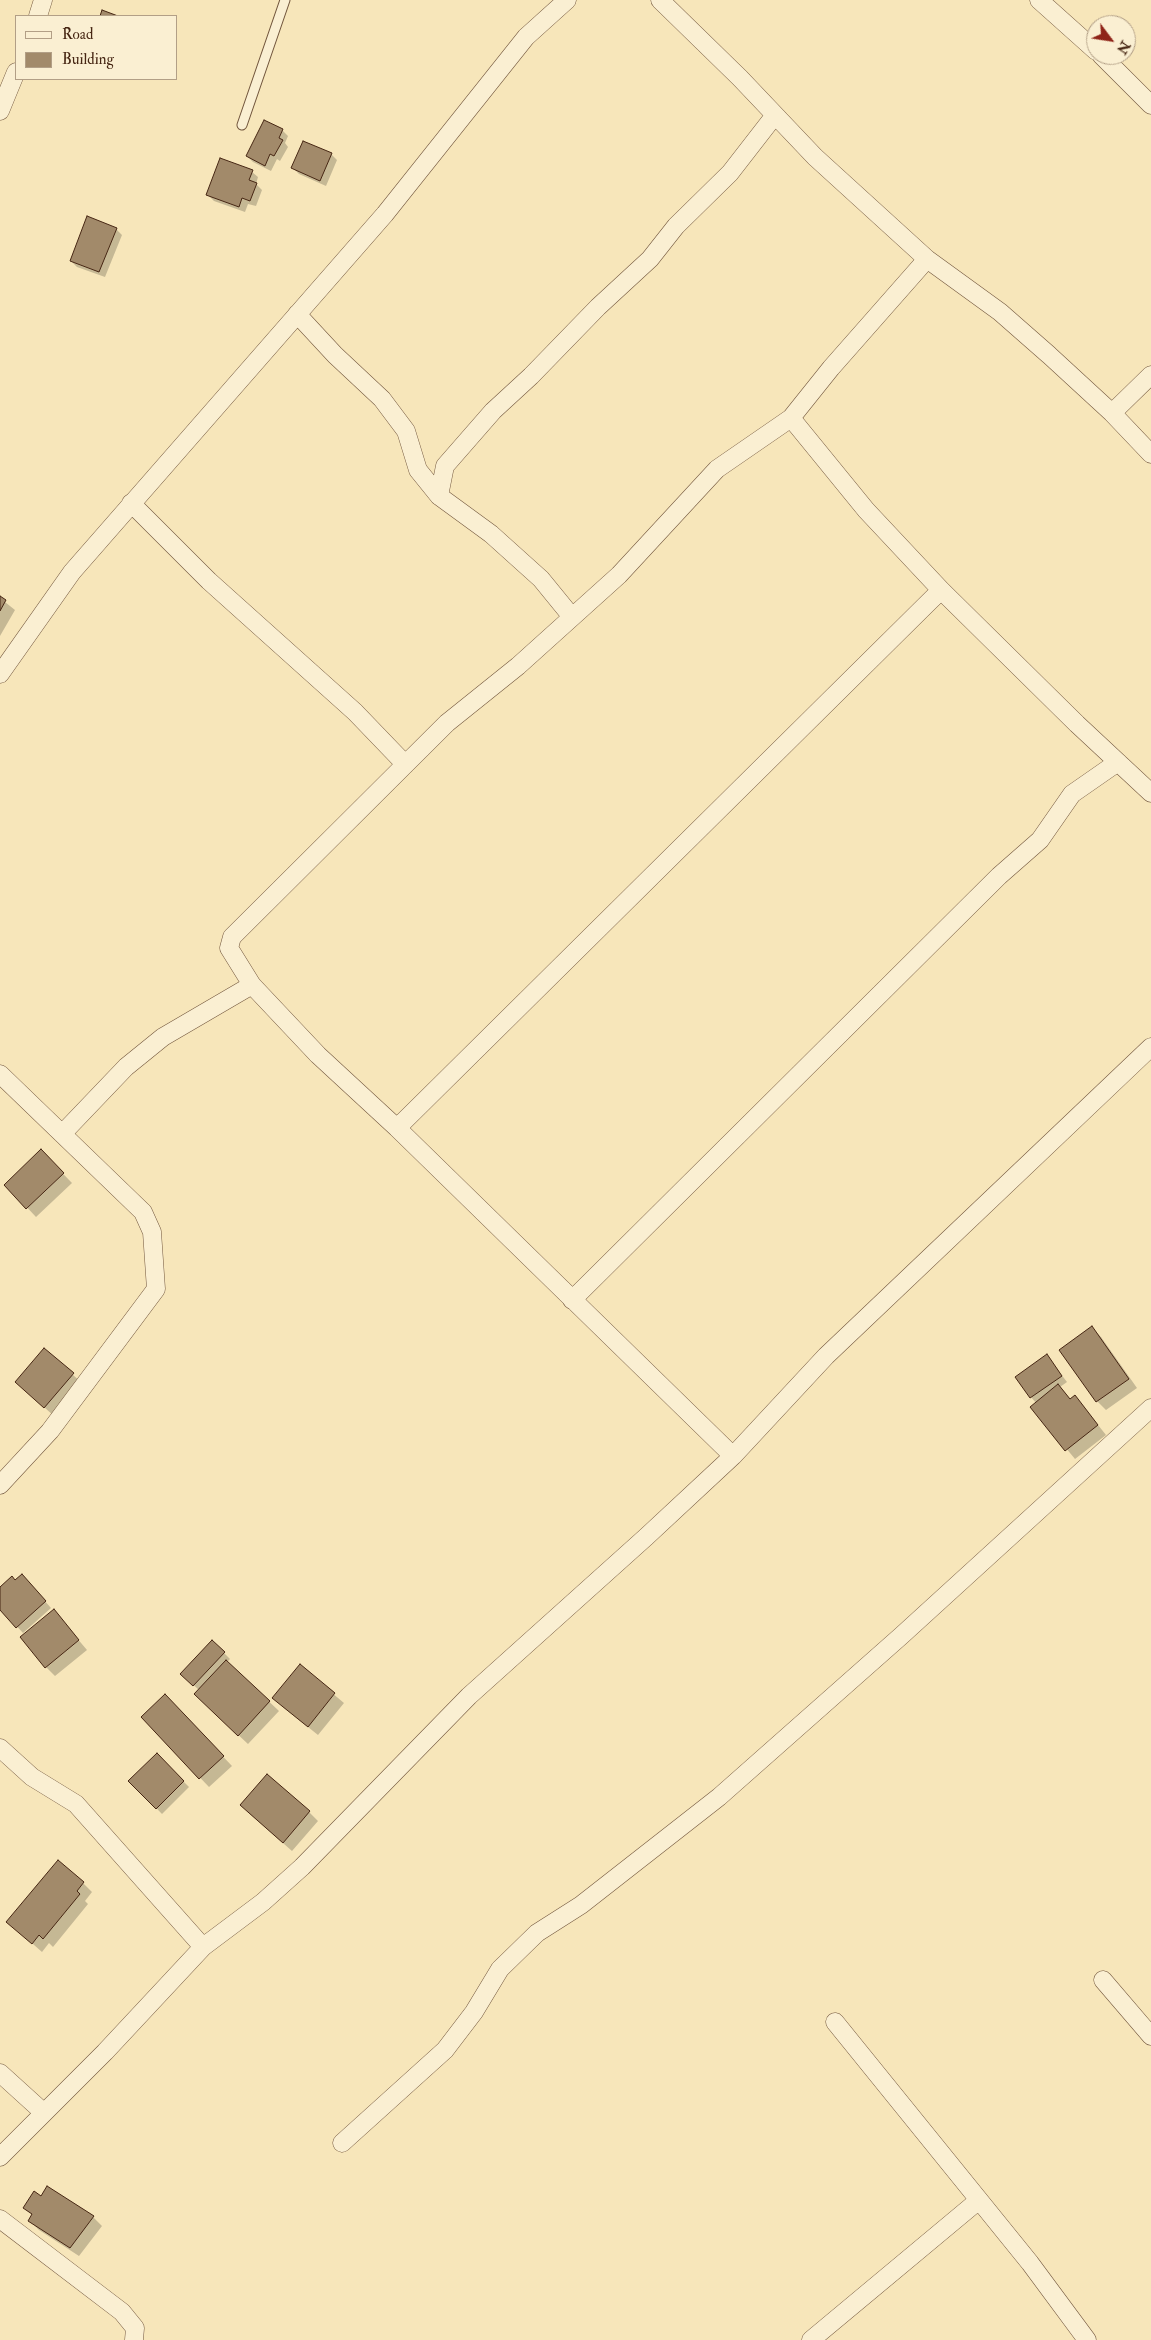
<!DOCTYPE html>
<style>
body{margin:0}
#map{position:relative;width:1151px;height:2340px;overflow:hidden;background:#f7e6ba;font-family:"IM FELL Double Pica",serif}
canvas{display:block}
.legend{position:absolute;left:15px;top:15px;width:162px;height:65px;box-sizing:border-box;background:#faefd2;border:1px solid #b29f86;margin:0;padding:6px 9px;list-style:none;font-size:15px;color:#462613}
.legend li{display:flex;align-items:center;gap:10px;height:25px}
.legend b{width:25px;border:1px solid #b29f86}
.north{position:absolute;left:1086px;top:15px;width:50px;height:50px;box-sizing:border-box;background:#faefd2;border:1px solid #b29f86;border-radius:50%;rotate:121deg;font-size:14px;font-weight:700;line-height:20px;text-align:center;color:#462613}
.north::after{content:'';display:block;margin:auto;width:18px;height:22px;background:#8f2418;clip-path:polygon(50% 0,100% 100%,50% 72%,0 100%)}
</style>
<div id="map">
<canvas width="1151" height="2340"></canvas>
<ul class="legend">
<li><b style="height:6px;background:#faefd2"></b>Road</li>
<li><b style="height:14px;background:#a28a6a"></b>Building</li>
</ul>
<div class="north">N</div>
</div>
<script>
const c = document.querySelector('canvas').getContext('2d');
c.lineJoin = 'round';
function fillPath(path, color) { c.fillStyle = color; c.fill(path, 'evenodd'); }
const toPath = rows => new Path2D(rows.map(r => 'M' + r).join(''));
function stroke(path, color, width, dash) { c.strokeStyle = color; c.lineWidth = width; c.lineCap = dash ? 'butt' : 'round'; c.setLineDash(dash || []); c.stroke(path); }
fillPath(toPath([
 [282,130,288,136,285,143,288,147,280,161,277,159,271,171,253,162,247,156],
 [331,154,337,160,326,186,299,174,293,168],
 [252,172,258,177,256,184,262,190,256,206,248,204,245,212,214,201,208,195],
 [116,229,122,235,105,277,77,267,71,261],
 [0,598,15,610,0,636],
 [41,1151,72,1183,36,1217,6,1185],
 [1092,1328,1101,1337,1137,1388,1106,1410,1097,1401],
 [45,1350,82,1383,54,1416,26,1391],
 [1047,1356,1067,1382,1060,1387,1071,1400,1074,1397,1083,1406,1106,1435,1075,1459,1032,1407,1036,1403,1031,1397],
 [16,1582,28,1582,51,1608,23,1633,0,1608,0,1588],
 [54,1611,87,1650,55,1676,46,1667],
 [212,1641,230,1659,227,1662,279,1711,248,1744,204,1703,199,1690,181,1674],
 [300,1666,344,1703,318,1735,283,1707],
 [174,1705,232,1766,209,1787,142,1717],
 [157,1755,189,1787,162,1814,130,1781],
 [309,1812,318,1821,292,1851,250,1814],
 [83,1883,92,1892,85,1901,88,1904,53,1947,49,1943,42,1952,17,1930],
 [24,2208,93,2217,102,2226,79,2256,39,2230,30,2221,33,2216]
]), '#0003');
const building = toPath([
 [102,10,118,16,100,16,102,10],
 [264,120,283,129,279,138,283,140,274,156,270,154,265,166,246,156,264,120],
 [303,141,332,153,320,181,291,168,303,141],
 [220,158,253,170,249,180,257,183,250,201,242,198,239,207,206,195,220,158],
 [87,216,117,228,99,272,70,261,87,216],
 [0,596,6,600,0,611,0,596],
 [41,1149,64,1173,26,1209,4,1185,41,1149],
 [1092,1326,1129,1379,1096,1402,1059,1350,1092,1326],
 [44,1348,74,1373,44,1408,15,1382,44,1348],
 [1047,1354,1062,1376,1030,1398,1015,1377,1047,1354],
 [1058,1384,1070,1399,1075,1395,1098,1425,1065,1451,1030,1407,1058,1384],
 [22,1574,46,1601,16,1628,0,1610,0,1587,12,1576,15,1580,22,1574],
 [54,1609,79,1640,45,1668,20,1637,54,1609],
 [212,1640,225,1652,193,1686,180,1674,212,1640],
 [226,1660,270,1701,238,1736,194,1694,226,1660],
 [300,1664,335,1693,308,1727,272,1698,300,1664],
 [165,1694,224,1756,199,1779,141,1717,165,1694],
 [157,1753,184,1781,156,1809,128,1781,157,1753],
 [267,1774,310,1811,283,1843,240,1805,267,1774],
 [58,1860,84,1882,77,1891,80,1894,43,1939,39,1935,32,1944,6,1922,58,1860],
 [47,2186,94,2216,70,2248,28,2221,32,2214,23,2208,34,2191,41,2196,47,2186]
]);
fillPath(building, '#a28a6a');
stroke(building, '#462613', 1);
const lane = toPath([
 [242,125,285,0]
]);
const street = toPath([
 [660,0,740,78,815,157,927,259,1000,312,1049,355,1112,413,1151,454],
 [1039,0,1096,51],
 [38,16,43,0],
 [1101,55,1151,105],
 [0,111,16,72],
 [297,314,335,355,382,399,406,431,418,470,439,496,491,534,541,579,572,617],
 [1112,413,1151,375],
 [791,418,866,510,941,590,1077,724,1151,793],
 [439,496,445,466,493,411,531,376,598,307,650,259,676,226,730,173,775,115],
 [131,503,209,581,355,712,405,764],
 [0,674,72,572,385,214,526,37,567,0],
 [0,1074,143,1212,152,1232,156,1289,50,1431,0,1485],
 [397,1128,941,590],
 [62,1134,126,1067,163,1037,252,985],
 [572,1300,999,876,1040,840,1072,794,1118,762],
 [733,1456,397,1128,318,1055,252,985,229,948,232,937,447,723,518,666,619,575,717,469,791,418,831,368,927,259],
 [0,1748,32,1777,76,1804,203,1947],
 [1103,1980,1151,2036],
 [835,2022,1030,2263,1087,2340],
 [0,2073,43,2112],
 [342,2143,445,2050,474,2012,500,1969,537,1933,581,1905,719,1797,901,1636,1151,1408],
 [0,2157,105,2052,203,1947,263,1902,302,1867,469,1696,646,1537,733,1456,826,1356,1151,1047],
 [0,2219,122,2312,135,2328,134,2340],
 [811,2340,979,2200]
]);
stroke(lane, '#72563d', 11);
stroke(street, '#72563d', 19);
stroke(lane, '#faefd2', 9);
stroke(street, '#faefd2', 18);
</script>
